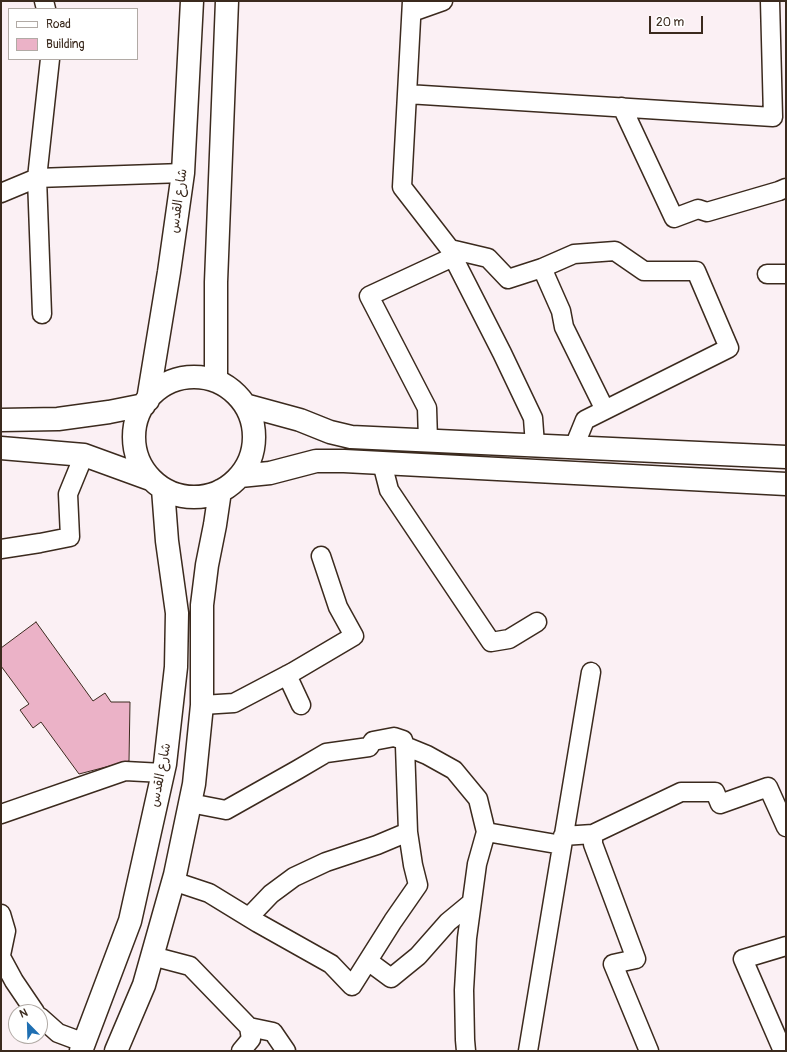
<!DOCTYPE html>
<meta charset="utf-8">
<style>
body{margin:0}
#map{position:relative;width:787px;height:1052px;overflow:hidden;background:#fbf0f4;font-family:Pangolin,sans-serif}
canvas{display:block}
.frame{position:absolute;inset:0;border:2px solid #3b2a1e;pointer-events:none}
.legend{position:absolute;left:8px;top:8px;width:130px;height:52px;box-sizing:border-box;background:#fff;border:1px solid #b1aaa5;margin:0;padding:5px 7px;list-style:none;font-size:12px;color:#3b2a1e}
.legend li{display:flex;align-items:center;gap:8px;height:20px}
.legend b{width:20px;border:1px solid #b1aaa5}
.north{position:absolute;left:8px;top:1004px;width:40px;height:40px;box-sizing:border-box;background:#fff;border:1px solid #b1aaa5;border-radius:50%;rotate:337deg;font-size:11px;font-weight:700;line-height:16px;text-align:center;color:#3b2a1e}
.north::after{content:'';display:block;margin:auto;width:14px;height:18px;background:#1f6fb2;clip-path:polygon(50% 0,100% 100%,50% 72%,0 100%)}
.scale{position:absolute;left:649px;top:16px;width:54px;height:18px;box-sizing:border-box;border:2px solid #3b2a1e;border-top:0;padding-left:5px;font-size:12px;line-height:14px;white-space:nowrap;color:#3b2a1e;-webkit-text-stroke:3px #fff;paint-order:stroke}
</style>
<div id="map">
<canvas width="787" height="1052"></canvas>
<div class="frame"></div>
<ul class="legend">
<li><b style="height:5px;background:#fff"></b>Road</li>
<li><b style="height:11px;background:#ebb2c7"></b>Building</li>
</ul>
<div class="north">N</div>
<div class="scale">20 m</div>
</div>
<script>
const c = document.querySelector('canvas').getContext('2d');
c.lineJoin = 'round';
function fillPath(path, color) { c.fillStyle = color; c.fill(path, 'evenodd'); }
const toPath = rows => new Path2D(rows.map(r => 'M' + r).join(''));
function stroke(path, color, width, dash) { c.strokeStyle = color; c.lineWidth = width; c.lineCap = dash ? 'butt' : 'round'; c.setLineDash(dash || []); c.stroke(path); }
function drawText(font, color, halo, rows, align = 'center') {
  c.font = font + ' Pangolin,"Playpen Sans Arabic",sans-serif'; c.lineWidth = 3; c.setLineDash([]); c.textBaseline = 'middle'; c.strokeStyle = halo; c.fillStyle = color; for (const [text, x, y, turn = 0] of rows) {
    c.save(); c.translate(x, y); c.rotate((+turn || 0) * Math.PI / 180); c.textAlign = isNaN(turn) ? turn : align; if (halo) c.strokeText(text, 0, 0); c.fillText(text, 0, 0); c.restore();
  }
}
const building = toPath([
 [36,622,93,701,105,693,111,702,130,702,129,761,79,774,41,722,33,728,20,710,29,704,1,666,1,648,36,622]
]);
fillPath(building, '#ebb2c7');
stroke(building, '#3b2a1e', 1);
const street = toPath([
 [44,1,46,9],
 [412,1,402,187,450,249,488,258,508,279,542,268,574,254,615,251,644,271,696,271,729,348,585,420,574,447],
 [412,12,443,1],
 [407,94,773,117,770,1],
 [622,107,674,218,698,209,707,212,779,191,786,188],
 [1,193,37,178,183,173],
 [453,257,502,353,533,418,535,445],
 [542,268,561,311,564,327,605,410],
 [767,274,786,274],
 [42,314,37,178,50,59],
 [428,440,427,408,369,296,453,257,450,249],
 [382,463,389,490,491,642,509,639,537,622],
 [1,549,40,543,70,537,68,494,84,455],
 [287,675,301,705],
 [202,705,234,703,293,672,354,636,338,607,321,556],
 [190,803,226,810,297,770,326,753,369,747,373,741,394,737,403,740,405,746],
 [1,814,125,771,163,773],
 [408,832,405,746,427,755,454,770,478,799,486,832,477,864,467,938,464,990,465,1040,466,1051],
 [486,832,562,845],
 [593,834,593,844,636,959,613,964,649,1051],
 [563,836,593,834,681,792,715,792,720,804,768,787,786,827],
 [173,881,209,893,258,923,331,964,352,986,393,921,418,885,413,865,408,832,377,845,326,862,294,877,271,894,249,917],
 [1,914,6,931,1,955],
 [152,956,190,966,249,1027,251,1039,241,1051],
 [1,957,14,981,35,1012],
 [368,961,391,978,418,956,448,922,471,903],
 [40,1017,58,1033,85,1043],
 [249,1027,273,1032,286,1051],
 [528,1051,591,672],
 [783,1051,743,959,786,946]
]);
const secondary = toPath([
 '134 437a60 60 0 1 1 120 0a60 60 0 1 1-120 0Z',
 [216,381,216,282,227,1],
 [148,400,169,272,183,173,192,1],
 [245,405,300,420,330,432,351,437,786,457],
 [1,420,58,419,109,412,144,405],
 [1,448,84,455,150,479],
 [240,476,270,473,316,461,344,461,786,484],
 [81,1051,130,921,165,764,176,667,177,613,167,541,163,489],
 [116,1051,144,985,175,875,194,784,202,705,202,605,207,565,215,525,220,491]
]);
stroke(street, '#3b2a1e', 21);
stroke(secondary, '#3b2a1e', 25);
stroke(street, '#fff', 18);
stroke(secondary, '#fff', 22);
drawText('13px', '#3b2a1e', '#fff', [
 ["شارع القدس",179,201,-82],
 ["شارع القدس",161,775,-79]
]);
</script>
